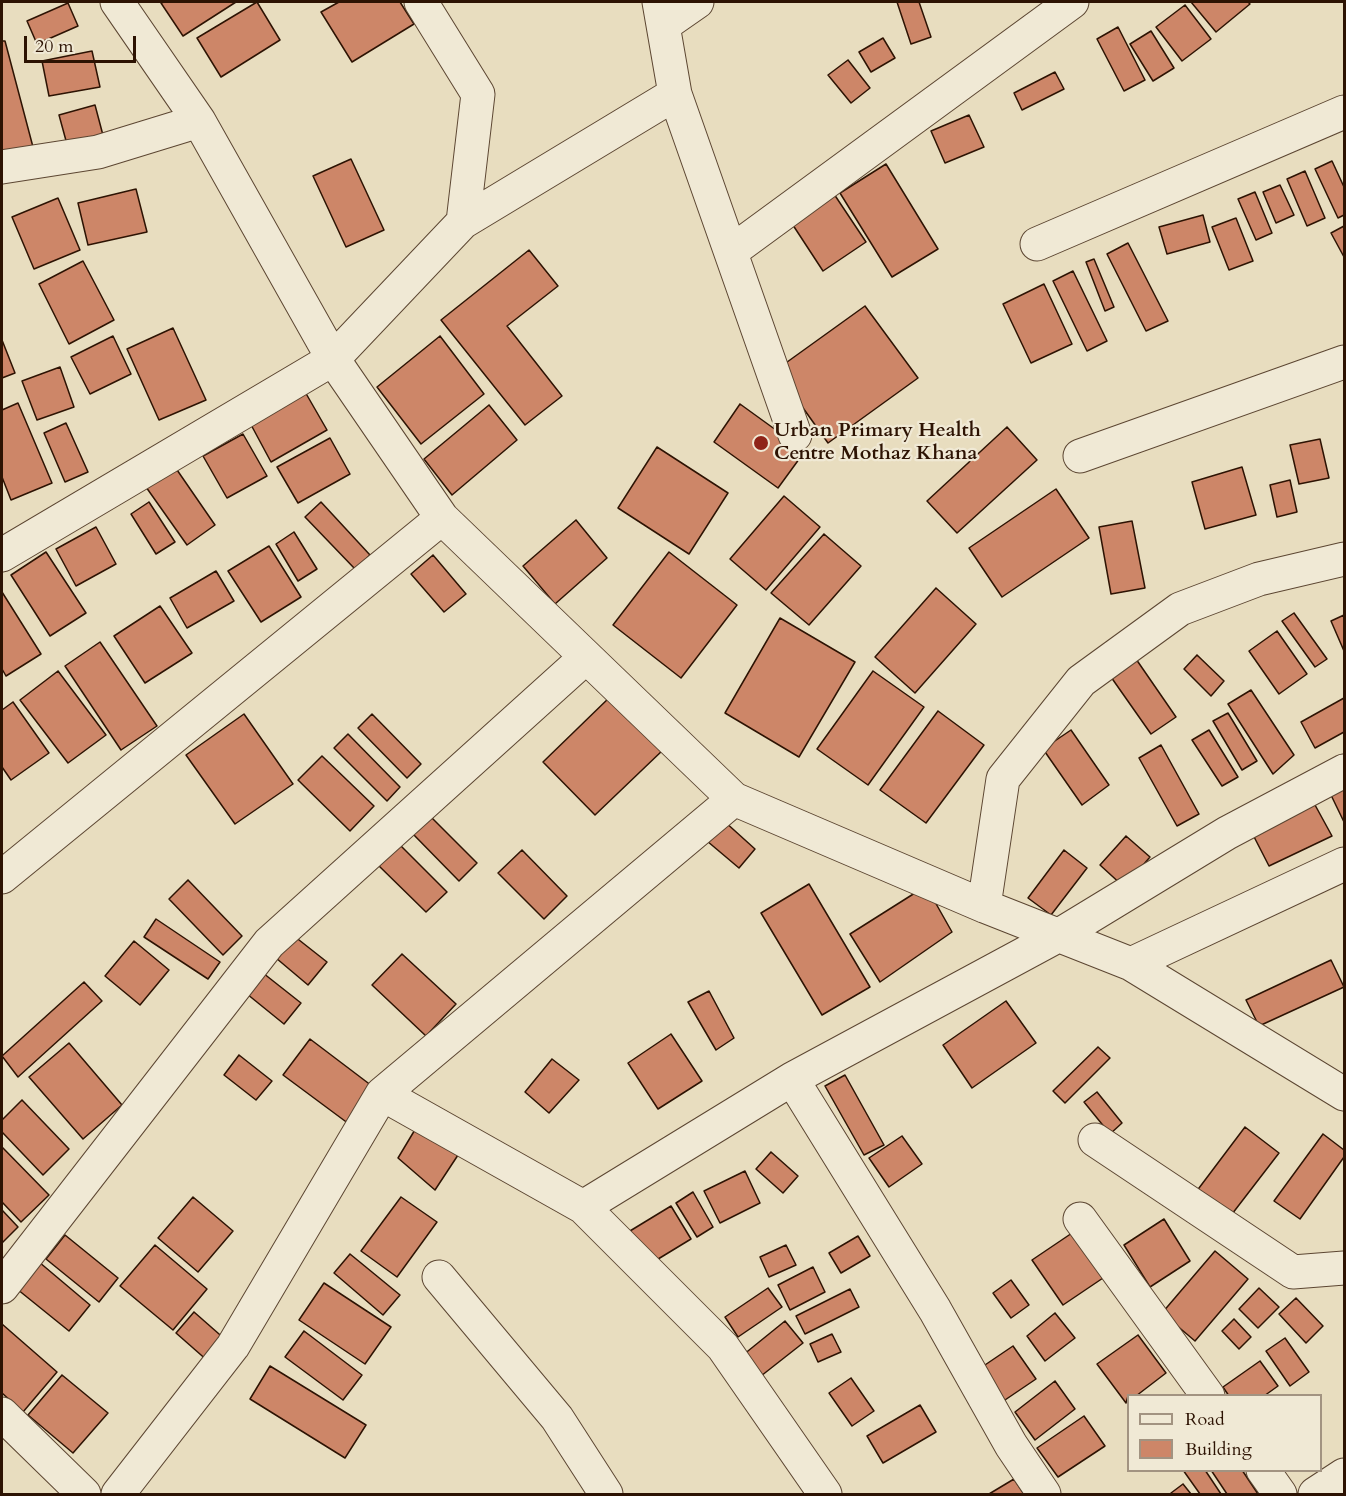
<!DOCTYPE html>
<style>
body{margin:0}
#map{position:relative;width:1346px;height:1496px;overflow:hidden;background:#e8ddbf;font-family:Cardo,serif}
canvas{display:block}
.frame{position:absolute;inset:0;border:3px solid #2d1303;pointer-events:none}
.legend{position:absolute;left:1127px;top:1394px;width:195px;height:78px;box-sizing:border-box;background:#f0e9d5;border:2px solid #a29381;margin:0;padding:8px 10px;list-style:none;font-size:18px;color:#2d1303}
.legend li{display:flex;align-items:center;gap:12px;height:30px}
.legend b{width:30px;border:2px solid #a29381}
.scale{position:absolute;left:24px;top:36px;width:112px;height:27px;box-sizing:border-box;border:3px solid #2d1303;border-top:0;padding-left:8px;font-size:18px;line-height:21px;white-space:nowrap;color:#2d1303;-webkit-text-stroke:4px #f0e9d5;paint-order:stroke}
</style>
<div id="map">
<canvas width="1346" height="1496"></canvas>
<div class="frame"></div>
<ul class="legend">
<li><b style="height:8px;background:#f0e9d5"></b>Road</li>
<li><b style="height:16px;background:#cd8668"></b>Building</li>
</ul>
<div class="scale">20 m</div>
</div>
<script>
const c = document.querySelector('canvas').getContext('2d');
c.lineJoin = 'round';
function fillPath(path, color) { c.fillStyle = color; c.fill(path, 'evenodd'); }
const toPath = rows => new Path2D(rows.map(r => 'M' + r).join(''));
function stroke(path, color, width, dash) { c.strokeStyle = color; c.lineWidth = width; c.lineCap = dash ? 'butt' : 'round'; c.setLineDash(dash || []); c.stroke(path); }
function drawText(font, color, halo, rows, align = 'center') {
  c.font = font + ' Cardo,serif'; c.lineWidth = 4.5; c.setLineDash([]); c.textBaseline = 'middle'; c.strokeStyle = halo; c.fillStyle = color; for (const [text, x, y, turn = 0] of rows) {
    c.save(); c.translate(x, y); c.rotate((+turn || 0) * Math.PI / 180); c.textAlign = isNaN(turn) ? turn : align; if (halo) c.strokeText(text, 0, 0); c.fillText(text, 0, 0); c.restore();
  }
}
const building = toPath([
 [164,2,236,2,183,36,161,3,164,2],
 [257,2,280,40,221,77,197,38,257,2],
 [339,2,400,2,414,24,352,62,321,12,339,2],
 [897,2,919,2,931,37,911,44,897,2],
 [1191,2,1248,2,1250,4,1216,32,1191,2],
 [68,3,78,26,37,44,27,21,68,3],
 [1185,5,1211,39,1182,61,1156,27,1185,5],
 [1118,27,1145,80,1124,91,1097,39,1118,27],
 [1151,31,1174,68,1153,81,1130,44,1151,31],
 [883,38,895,58,871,72,859,52,883,38],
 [2,41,5,41,33,147,2,155,2,41],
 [92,51,100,87,49,96,42,61,92,51],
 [848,60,870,88,851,103,828,75,848,60],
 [1055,72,1064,89,1022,110,1014,93,1055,72],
 [95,105,104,139,68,148,59,115,95,105],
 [969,115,984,147,945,163,931,131,969,115],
 [351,159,384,230,346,247,313,176,351,159],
 [1332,161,1344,187,1344,215,1338,218,1315,169,1332,161],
 [886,164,938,249,892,277,840,193,886,164],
 [1305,171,1325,218,1307,226,1287,179,1305,171],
 [1280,185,1294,215,1276,223,1263,192,1280,185],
 [830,188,866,242,823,271,787,216,830,188],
 [136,189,147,232,88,245,78,203,136,189],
 [1255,192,1272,233,1256,240,1238,199,1255,192],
 [58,198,80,250,34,269,12,217,58,198],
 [1203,215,1210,242,1167,254,1159,227,1203,215],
 [1236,218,1253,261,1229,270,1212,227,1236,218],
 [1344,226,1344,257,1331,233,1344,226],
 [1128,243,1168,321,1146,331,1107,254,1128,243],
 [529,250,558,286,507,326,562,396,525,425,441,320,529,250],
 [1094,259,1114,307,1105,311,1086,262,1094,259],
 [83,261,114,320,69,344,39,284,83,261],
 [1073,271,1107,341,1087,351,1053,281,1073,271],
 [1044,284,1072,344,1031,363,1003,304,1044,284],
 [865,306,918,378,828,443,776,370,865,306],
 [173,328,206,400,159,420,127,349,173,328],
 [113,336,131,374,90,394,71,357,113,336],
 [440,336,484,394,421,444,377,387,440,336],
 [2,340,15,373,2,378,2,340],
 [60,367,74,407,37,420,22,381,60,367],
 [304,390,327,430,271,462,249,421,304,390],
 [18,403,52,483,11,500,2,477,2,410,18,403],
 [740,404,805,451,778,488,714,442,740,404],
 [489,405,517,440,452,495,424,459,489,405],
 [66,423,88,472,65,482,44,433,66,423],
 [1007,427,1037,460,957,533,927,501,1007,427],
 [243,434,267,476,227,498,203,456,243,434],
 [330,438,350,474,298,503,277,467,330,438],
 [1320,439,1329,478,1299,484,1290,445,1320,439],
 [657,447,728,493,689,554,618,508,657,447],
 [175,467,215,525,187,545,146,487,175,467],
 [1242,467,1256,515,1205,529,1192,482,1242,467],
 [1290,480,1297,512,1277,517,1270,485,1290,480],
 [1056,489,1089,538,1002,597,969,548,1056,489],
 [784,496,820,527,766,590,730,559,784,496],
 [149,502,175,542,156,554,131,514,149,502],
 [321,502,370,555,355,569,305,517,321,502],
 [576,520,607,558,555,604,523,566,576,520],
 [1132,521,1145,588,1111,594,1099,527,1132,521],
 [96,527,116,564,76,586,56,549,96,527],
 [294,532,317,569,298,581,276,544,294,532],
 [824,534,861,566,809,625,771,593,824,534],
 [269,546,301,597,261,622,228,571,269,546],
 [46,552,86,613,50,636,11,575,46,552],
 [669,552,737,605,681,678,613,625,669,552],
 [433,555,466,594,444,612,411,574,433,555],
 [216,571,234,601,187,628,170,598,216,571],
 [936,588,976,624,915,693,875,657,936,588],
 [2,592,41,654,6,676,2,669,2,592],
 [160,606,192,653,145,683,114,636,160,606],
 [1294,613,1327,659,1315,667,1282,621,1294,613],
 [1344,615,1344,651,1331,621,1344,615],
 [780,618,855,662,799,757,725,713,780,618],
 [1277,631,1307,674,1279,694,1249,651,1277,631],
 [100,642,157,726,121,750,65,666,100,642],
 [1197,655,1224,681,1211,696,1184,669,1197,655],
 [1136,659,1176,717,1151,734,1111,677,1136,659],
 [58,671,106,735,68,763,20,700,58,671],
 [873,671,924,707,868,785,817,749,873,671],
 [1251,690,1294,755,1273,774,1228,704,1251,690],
 [612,695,664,749,595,815,543,762,612,695],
 [1344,698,1344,732,1315,748,1301,722,1344,698],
 [13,702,49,753,11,780,2,767,2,710,13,702],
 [938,711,984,745,926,823,880,790,938,711],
 [1228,713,1257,761,1242,770,1213,721,1228,713],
 [244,714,293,784,235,824,186,755,244,714],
 [372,714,421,764,407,778,358,728,372,714],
 [1071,730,1109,785,1082,805,1043,749,1071,730],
 [1209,730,1238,777,1222,786,1192,740,1209,730],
 [348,734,400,787,387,801,334,748,348,734],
 [1161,745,1199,814,1177,826,1139,758,1161,745],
 [322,756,374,806,350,831,298,780,322,756],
 [1344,786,1344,822,1330,793,1344,786],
 [1309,794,1332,836,1269,866,1249,827,1309,794],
 [429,815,477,863,459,881,412,833,429,815],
 [724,821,755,849,739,868,707,841,724,821],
 [1126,836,1150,857,1124,887,1100,865,1126,836],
 [398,843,447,892,426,912,377,864,398,843],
 [522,850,567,896,544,919,498,873,522,850],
 [1064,850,1087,868,1051,915,1028,898,1064,850],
 [188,880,242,936,223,955,169,899,188,880],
 [809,884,870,987,822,1015,761,913,809,884],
 [926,886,952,932,880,982,850,934,926,886],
 [156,919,220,962,208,979,144,937,156,919],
 [294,936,327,962,308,985,276,958,294,936],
 [134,941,169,970,140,1005,105,976,134,941],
 [402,954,456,1004,426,1036,372,985,402,954],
 [1331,960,1344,987,1259,1026,1246,1000,1331,960],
 [263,973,301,1003,284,1024,247,994,263,973],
 [84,982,102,1001,18,1077,2,1056,84,982],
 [709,991,734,1038,716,1050,688,1002,709,991],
 [1006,1001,1036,1043,972,1088,943,1045,1006,1001],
 [671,1034,702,1081,658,1109,628,1063,671,1034],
 [310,1039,376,1089,349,1124,283,1075,310,1039],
 [69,1043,122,1105,83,1139,29,1077,69,1043],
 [1098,1047,1110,1058,1065,1103,1053,1091,1098,1047],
 [239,1055,272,1081,256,1100,224,1075,239,1055],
 [552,1059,579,1080,549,1113,525,1092,552,1059],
 [845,1075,884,1145,864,1155,825,1086,845,1075],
 [1097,1092,1122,1123,1110,1134,1084,1102,1097,1092],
 [22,1100,69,1149,43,1175,2,1132,2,1120,22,1100],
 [419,1123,460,1152,435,1190,398,1158,419,1123],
 [1245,1127,1279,1153,1229,1218,1196,1192,1245,1127],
 [1323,1134,1344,1150,1344,1157,1300,1219,1274,1201,1323,1134],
 [902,1136,922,1164,889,1187,869,1158,902,1136],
 [2,1147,49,1195,21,1222,2,1202,2,1147],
 [771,1152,798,1176,783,1193,756,1169,771,1152],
 [745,1171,760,1203,720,1223,704,1191,745,1171],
 [693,1192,713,1227,697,1237,676,1203,693,1192],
 [193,1197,233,1231,198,1272,158,1238,193,1197],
 [401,1197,437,1222,397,1277,361,1251,401,1197],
 [671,1206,691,1239,645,1267,625,1234,671,1206],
 [2,1210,18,1227,2,1243,2,1210],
 [1164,1219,1190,1261,1150,1287,1124,1245,1164,1219],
 [1075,1231,1106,1276,1063,1305,1032,1260,1075,1231],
 [65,1235,118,1278,99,1302,46,1259,65,1235],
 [858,1236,870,1256,841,1273,829,1253,858,1236],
 [155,1245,207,1289,173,1330,120,1286,155,1245],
 [786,1245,796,1265,769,1277,760,1257,786,1245],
 [1215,1251,1248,1279,1195,1341,1162,1313,1215,1251],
 [350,1254,400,1295,383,1315,334,1273,350,1254],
 [39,1262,90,1305,69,1331,17,1289,39,1262],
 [813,1267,825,1292,790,1310,778,1285,813,1267],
 [1011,1280,1029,1305,1011,1318,993,1293,1011,1280],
 [324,1283,391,1327,365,1364,299,1320,324,1283],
 [768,1288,782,1307,738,1337,725,1317,768,1288],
 [1259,1288,1279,1307,1258,1328,1239,1309,1259,1288],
 [850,1289,859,1307,805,1334,796,1316,850,1289],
 [1296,1298,1323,1326,1306,1343,1279,1314,1296,1298],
 [194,1312,227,1341,209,1362,176,1333,194,1312],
 [1055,1313,1075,1338,1045,1361,1027,1336,1055,1313],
 [1234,1319,1251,1337,1239,1349,1222,1331,1234,1319],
 [785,1321,803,1343,761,1376,743,1355,785,1321],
 [2,1324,57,1372,23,1412,2,1393,2,1324],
 [304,1331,362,1375,343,1400,285,1357,304,1331],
 [832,1334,841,1352,818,1362,810,1344,832,1334],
 [1138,1335,1166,1373,1136,1396,1128,1396,1126,1403,1097,1364,1138,1335],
 [1285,1338,1309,1372,1290,1386,1266,1351,1285,1338],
 [1013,1346,1036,1379,1002,1402,979,1369,1013,1346],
 [1260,1361,1278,1386,1264,1396,1229,1396,1223,1387,1260,1361],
 [270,1366,366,1425,345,1458,250,1399,270,1366],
 [62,1375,108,1413,73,1453,28,1415,62,1375],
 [851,1378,874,1411,852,1426,829,1393,851,1378],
 [1055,1381,1075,1409,1035,1440,1015,1412,1055,1381],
 [920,1405,936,1432,883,1463,867,1436,920,1405],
 [1084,1416,1105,1446,1058,1477,1037,1448,1084,1416],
 [1183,1470,1205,1470,1221,1494,1200,1494,1183,1470],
 [1211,1470,1242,1470,1258,1494,1227,1494,1211,1470],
 [1014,1479,1024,1494,989,1494,1014,1479],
 [1183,1484,1191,1494,1172,1494,1171,1493,1183,1484]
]);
fillPath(building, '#cd8668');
stroke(building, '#2d1303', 1.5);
const minor = toPath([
 [421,2,478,94,463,222],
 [659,2,675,94,795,435],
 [664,25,697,2],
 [199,121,333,359,463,222,675,94],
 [2,167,98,152,199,121,117,2],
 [1037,244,1344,112],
 [732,251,1072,2],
 [1080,456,1344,362],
 [2,555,333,359,442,518,734,799,984,906,1131,964,1344,1094],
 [2,877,442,518],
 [984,906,1003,779,1081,681,1180,609,1259,579,1344,559],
 [1131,964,1344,864],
 [792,1079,935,1310,1011,1445,1044,1494],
 [382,1094,583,1207,792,1079,1061,934,1227,833,1344,771],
 [1095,1140,1293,1272,1344,1268],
 [583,1207,723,1347,825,1494],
 [1080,1219,1208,1396],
 [439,1277,557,1418,606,1494],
 [2,1287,269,943,585,658],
 [2,1414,84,1494],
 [1263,1470,1280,1494],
 [118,1494,233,1346,382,1094,734,799],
 [1315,1494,1344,1475]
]);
stroke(minor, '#5c4632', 35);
stroke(minor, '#f0e9d5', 33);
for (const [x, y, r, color] of [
 [761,443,8,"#8f2418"]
]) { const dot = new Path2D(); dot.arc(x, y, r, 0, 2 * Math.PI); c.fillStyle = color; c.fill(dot); stroke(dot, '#f0e9d5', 2); }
drawText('bold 20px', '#2d1303', '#f0e9d5', [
 ["Urban Primary Health",774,431],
 ["Centre Mothaz Khana",774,454]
], 'left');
</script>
